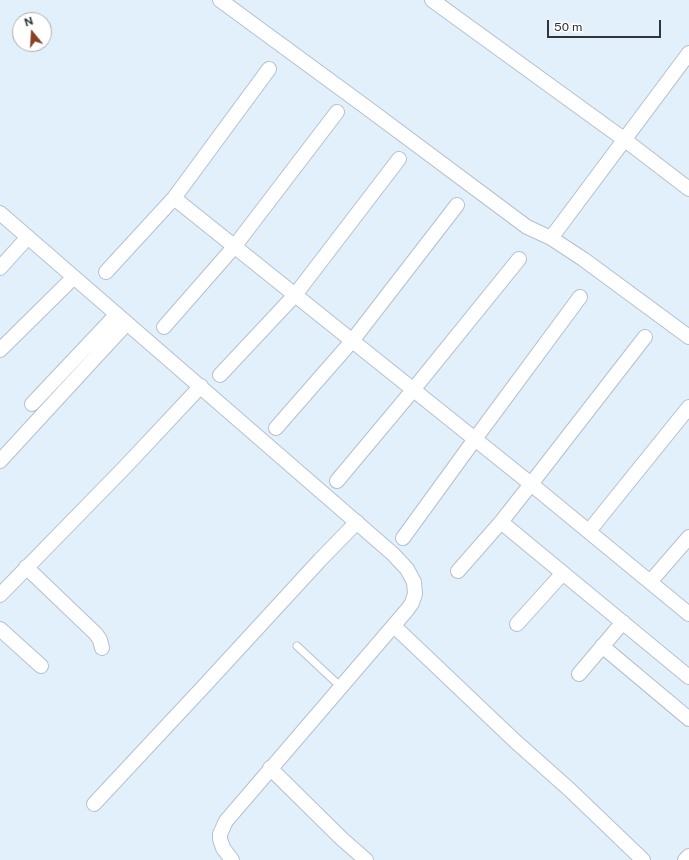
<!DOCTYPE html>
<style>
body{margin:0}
#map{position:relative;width:689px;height:860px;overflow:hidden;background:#e2f0fc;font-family:"Public Sans",sans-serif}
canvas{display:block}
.north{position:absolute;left:12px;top:12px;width:40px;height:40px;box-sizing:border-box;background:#fff;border:1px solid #acaeb0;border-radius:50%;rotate:342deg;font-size:11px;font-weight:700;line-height:16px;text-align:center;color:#30353a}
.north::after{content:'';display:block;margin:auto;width:14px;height:18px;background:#894023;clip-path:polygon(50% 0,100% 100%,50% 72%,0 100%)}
.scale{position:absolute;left:547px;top:20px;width:114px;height:18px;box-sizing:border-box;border:2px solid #30353a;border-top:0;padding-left:5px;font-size:12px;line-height:14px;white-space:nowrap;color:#30353a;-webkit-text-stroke:3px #fff;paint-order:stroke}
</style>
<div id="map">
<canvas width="689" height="860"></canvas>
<div class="north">N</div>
<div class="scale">50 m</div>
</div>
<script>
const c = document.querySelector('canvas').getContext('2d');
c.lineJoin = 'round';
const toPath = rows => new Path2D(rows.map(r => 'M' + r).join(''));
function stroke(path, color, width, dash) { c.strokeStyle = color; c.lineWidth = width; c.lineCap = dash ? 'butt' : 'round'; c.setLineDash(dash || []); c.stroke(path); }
const lane = toPath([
 [297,646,341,687]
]);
const street = toPath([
 [220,0,370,110,527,227,551,238,583,259,689,337],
 [432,0,625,140,689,189],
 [174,198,531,484,501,522,458,571],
 [0,213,393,554,407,569,414,582,415,594,412,603,407,610,226,821,220,834,220,839,223,848,232,860],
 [551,238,689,53],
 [0,268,28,237],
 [106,272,174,198,269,69],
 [164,327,234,247,337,112],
 [645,337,531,484,689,614],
 [0,350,74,277],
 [220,375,295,295,399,159],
 [32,404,117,314],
 [276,428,352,341,457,205],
 [0,461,127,323],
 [337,481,413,390,519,259],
 [501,522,689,677],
 [589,531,689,407],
 [403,538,475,439,580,297],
 [26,567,96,634,100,640,102,648],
 [650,582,689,537],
 [0,595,125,467,201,386],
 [517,624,563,573],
 [394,626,515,741,570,790,643,860],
 [0,629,41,666],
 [602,646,689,719],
 [579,674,623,622],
 [270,768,342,839,366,860],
 [94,804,206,684,320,560,357,522],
 [685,860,689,856]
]);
stroke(lane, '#b3c1cc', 9);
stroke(street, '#b3c1cc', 16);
stroke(lane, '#fff', 7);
stroke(street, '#fff', 14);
</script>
